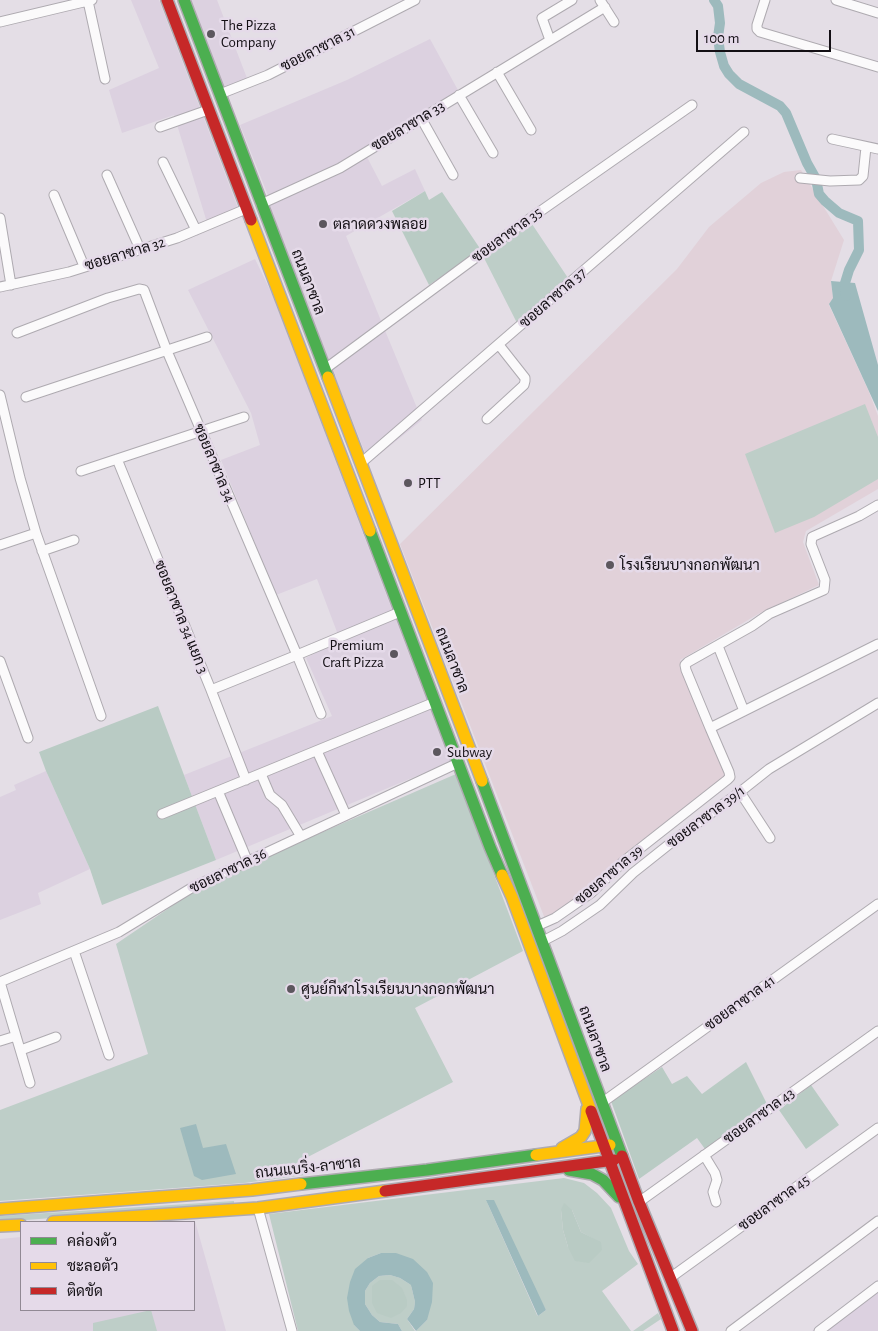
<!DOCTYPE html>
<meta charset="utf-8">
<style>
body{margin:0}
#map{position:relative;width:878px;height:1331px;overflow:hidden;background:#e4dee6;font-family:"Alegreya Sans",Sarabun,sans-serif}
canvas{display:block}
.legend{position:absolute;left:20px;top:1221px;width:175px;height:90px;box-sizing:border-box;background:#e5dae9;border:1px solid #918994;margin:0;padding:6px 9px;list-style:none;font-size:15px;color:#130f14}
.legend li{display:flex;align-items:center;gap:10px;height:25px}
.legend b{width:25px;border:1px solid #918994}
.scale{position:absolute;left:696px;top:30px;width:135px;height:22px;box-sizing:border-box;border:2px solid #130f14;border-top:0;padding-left:6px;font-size:15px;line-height:18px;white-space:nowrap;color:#130f14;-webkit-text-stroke:4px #e5dae9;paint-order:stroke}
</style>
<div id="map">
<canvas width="878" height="1331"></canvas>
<ul class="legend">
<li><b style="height:6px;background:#4caf50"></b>คล่องตัว</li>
<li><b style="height:6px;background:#ffc107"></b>ชะลอตัว</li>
<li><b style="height:6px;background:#c62828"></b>ติดขัด</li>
</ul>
<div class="scale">100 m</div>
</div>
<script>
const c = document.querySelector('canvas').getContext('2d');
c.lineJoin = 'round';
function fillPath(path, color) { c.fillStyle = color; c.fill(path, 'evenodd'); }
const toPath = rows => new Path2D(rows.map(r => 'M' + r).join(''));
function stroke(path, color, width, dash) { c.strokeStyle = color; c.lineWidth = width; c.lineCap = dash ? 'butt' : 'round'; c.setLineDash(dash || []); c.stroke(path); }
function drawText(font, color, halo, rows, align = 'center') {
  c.font = font + ' "Alegreya Sans",Sarabun,sans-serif'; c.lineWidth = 5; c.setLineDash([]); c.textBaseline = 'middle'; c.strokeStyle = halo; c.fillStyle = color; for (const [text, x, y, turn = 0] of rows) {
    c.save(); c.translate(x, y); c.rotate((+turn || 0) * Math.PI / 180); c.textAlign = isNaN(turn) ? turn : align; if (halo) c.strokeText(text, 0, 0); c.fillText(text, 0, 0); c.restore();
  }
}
fillPath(toPath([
 [131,0,159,0,241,216,209,229,174,115,122,133,109,90,159,68],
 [189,0,217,0,250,86,226,97],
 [430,39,459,92,411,119,329,172,269,198,240,125,347,80],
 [367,157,382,186,415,169,425,191,346,236,422,420,369,463,293,269,270,205],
 [255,259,272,294,450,762,216,860,184,775,332,716,306,658,340,640,317,579,276,595,221,460,260,445,251,413,188,290],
 [46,771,90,869,38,893,41,904,0,920,0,797,16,790,14,785],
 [195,1221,226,1331,0,1331,0,1239,21,1237,21,1310,194,1310,194,1222,183,1222],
 [878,1280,878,1331,812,1331]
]), '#dcd1e0');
fillPath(toPath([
 [801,170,844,240,831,281,833,298,829,305,869,392,878,416,878,489,806,531,803,542,819,585,760,613,680,660,727,777,590,890,553,916,545,919,400,544,677,269,709,227,761,183,784,172]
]), '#e1d1d9');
fillPath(toPath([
 [532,224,568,278,517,323,484,258],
 [865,404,878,437,878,479,814,517,775,533,745,454],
 [456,774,523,951,415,1008,453,1082,302,1160,306,1175,244,1183,0,1201,0,1110,148,1054,116,944,194,891,249,864],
 [564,1178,584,1183,597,1193,611,1208,629,1251,638,1264,602,1291,631,1331,416,1331,427,1320,396,1253,381,1253,368,1258,354,1325,360,1331,298,1331,269,1214],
 [486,1200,546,1310,538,1316,537,1315],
 [561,1210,572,1210,581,1232,601,1243,568,1247,563,1230],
 [234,1201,234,1204,0,1222,0,1216],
 [390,1275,400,1278,411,1285,415,1302,414,1309,407,1319,415,1331,402,1331,398,1324,380,1322,372,1315,365,1304,365,1291,370,1283,379,1276],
 [151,1310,157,1331,93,1331,93,1323],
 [658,1313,661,1319,643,1331,633,1331]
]), '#becec8');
fillPath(toPath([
 [425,191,429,200,442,192,481,250,429,285,392,211],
 [158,706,216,860,102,905,90,869,46,771,39,752],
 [746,1062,767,1104,705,1149,697,1138,639,1179,611,1101,662,1067,672,1084,687,1076,702,1094],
 [811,1085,839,1125,806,1149,779,1110],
 [564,1203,572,1210,581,1232,601,1242,602,1250,589,1263,575,1261,568,1247,563,1230,561,1210],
 [380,1280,392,1280,402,1288,407,1300,407,1306,401,1313,391,1318,377,1313,372,1303,372,1286]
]), '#b9cbc4');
fillPath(toPath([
 [831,281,855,283,878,365,878,411,829,304,833,298],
 [196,1124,203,1148,226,1144,236,1174,202,1180,194,1176,180,1128],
 [486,1200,494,1200,546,1310,538,1316],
 [381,1253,396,1253,413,1259,427,1272,433,1283,432,1302,427,1320,416,1331,407,1319,414,1309,415,1302,411,1285,400,1278,390,1275,379,1276,370,1283,365,1291,365,1304,372,1315,380,1322,398,1324,402,1331,360,1331,354,1325,349,1311,347,1298,350,1282,355,1269,368,1258]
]), '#9dbabd');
stroke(toPath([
 [714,0,718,6,720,23,718,37,720,52,724,66,729,74,739,84,780,106,786,113,807,163,816,179,819,194,825,201,839,213,858,221,859,250,849,270,845,283,846,296]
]), '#9dbabd', 10);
const street = toPath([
 [600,0,614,22],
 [765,0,757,25,757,29,760,32,878,67],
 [836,0,878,13],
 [88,1,105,79],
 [0,22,92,0],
 [550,40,542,18,572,0],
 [497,72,531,130],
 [220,94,268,75,415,0],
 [459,95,493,153],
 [421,118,453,175],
 [160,127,208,110],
 [832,139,878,149],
 [163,162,196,230],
 [107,175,140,249],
 [800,178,830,181,859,180,863,176,866,147],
 [54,195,84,266],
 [261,204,340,168,605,7],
 [0,218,11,285],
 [0,287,69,272,177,238,246,209],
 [17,333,108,298,139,289,144,290,167,351,297,655,400,612],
 [325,369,505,236,692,105],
 [0,395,20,478,36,533,0,545],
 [26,397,207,337],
 [487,419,524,385,525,381,525,378,499,345],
 [117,459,211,690,297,655,321,714],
 [361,463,744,132],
 [81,471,244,417],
 [36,533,101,716],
 [42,551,74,540],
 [718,646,744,711],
 [0,661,28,738],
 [211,690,246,780],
 [710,728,686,670,685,665,688,662,752,626,769,614,824,590,825,580,811,544,812,537,859,516,878,505],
 [317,751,346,815],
 [261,774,270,795,282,805,300,835],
 [218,791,247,860],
 [740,792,770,838],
 [162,814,435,702],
 [537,926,555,918,591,893,624,861,727,780,730,777,729,772,710,728,878,644],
 [543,941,562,931,600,905,633,873,677,838,740,792,769,769,878,703],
 [74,951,109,1055],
 [0,982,119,932,193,887,458,763],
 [0,982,30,1083],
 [0,1041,16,1036],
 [21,1050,56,1037],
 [603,1102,878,904],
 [704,1155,715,1173,717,1180,713,1192,716,1202],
 [639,1202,878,1031],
 [258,1208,292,1331],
 [670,1278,878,1128],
 [731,1331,878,1221],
 [819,1331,878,1286]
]);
const fast = toPath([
 [184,0,328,377],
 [370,531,490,847,502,875],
 [482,781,622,1156],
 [569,1170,592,1174,603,1180,619,1197],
 [301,1184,427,1170,536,1155]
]);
const slow = toPath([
 [251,220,370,531],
 [328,377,482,781],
 [502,875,512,897,591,1111],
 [562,1148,581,1137,585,1131,587,1109],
 [536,1155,610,1145],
 [0,1209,252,1190,301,1184],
 [53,1222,258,1208,385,1191],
 [0,1226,21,1225]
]);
const jam = toPath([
 [167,0,251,220],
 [591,1111,673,1331],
 [622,1156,639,1202,692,1331],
 [385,1191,614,1160]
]);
stroke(street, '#aeaab0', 11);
stroke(fast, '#aeaab0', 14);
stroke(slow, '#aeaab0', 14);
stroke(jam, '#aeaab0', 14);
stroke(street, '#fbfafb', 9);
stroke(fast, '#4caf50', 11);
stroke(slow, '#ffc107', 11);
stroke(jam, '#c62828', 11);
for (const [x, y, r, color] of [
 [211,34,5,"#5c575e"],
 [323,224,5,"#5c575e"],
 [408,483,5,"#5c575e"],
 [610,565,5,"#5c575e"],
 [394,654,5,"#5c575e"],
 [437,752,5,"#5c575e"],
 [291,989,5,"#5c575e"]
]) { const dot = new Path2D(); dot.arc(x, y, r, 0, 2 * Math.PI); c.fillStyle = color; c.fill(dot); stroke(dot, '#e5dae9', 2); }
drawText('15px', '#130f14', '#e5dae9', [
 ["The Pizza",221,25],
 ["Company",221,42],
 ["ตลาดดวงพลอย",333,224],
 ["PTT",418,483],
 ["โรงเรียนบางกอกพัฒนา",620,565],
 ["Premium",384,645,"right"],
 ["Craft Pizza",384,662,"right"],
 ["Subway",447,752],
 ["ศูนย์กีฬาโรงเรียนบางกอกพัฒนา",301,989]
], 'left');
drawText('15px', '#130f14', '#e5dae9', [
 ["ซอยลาซาล 31",318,49,-27],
 ["ซอยลาซาล 33",408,126,-31],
 ["ซอยลาซาล 35",507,235,-36],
 ["ซอยลาซาล 32",125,254,-17],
 ["ถนนลาซาล",308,282,69],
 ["ซอยลาซาล 37",553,298,-41],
 ["ซอยลาซาล 34",214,463,67],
 ["ซอยลาซาล 34 แยก 3",181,617,68],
 ["ถนนลาซาล",452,660,69],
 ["ซอยลาซาล 39/1",706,817,-37],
 ["ซอยลาซาล 36",228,871,-26],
 ["ซอยลาซาล 39",609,875,-40],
 ["ซอยลาซาล 41",740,1003,-36],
 ["ถนนลาซาล",595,1039,70],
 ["ซอยลาซาล 43",759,1116,-36],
 ["ถนนแบริ่ง-ลาซาล",308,1168,-6],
 ["ซอยลาซาล 45",774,1203,-36]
]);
</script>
